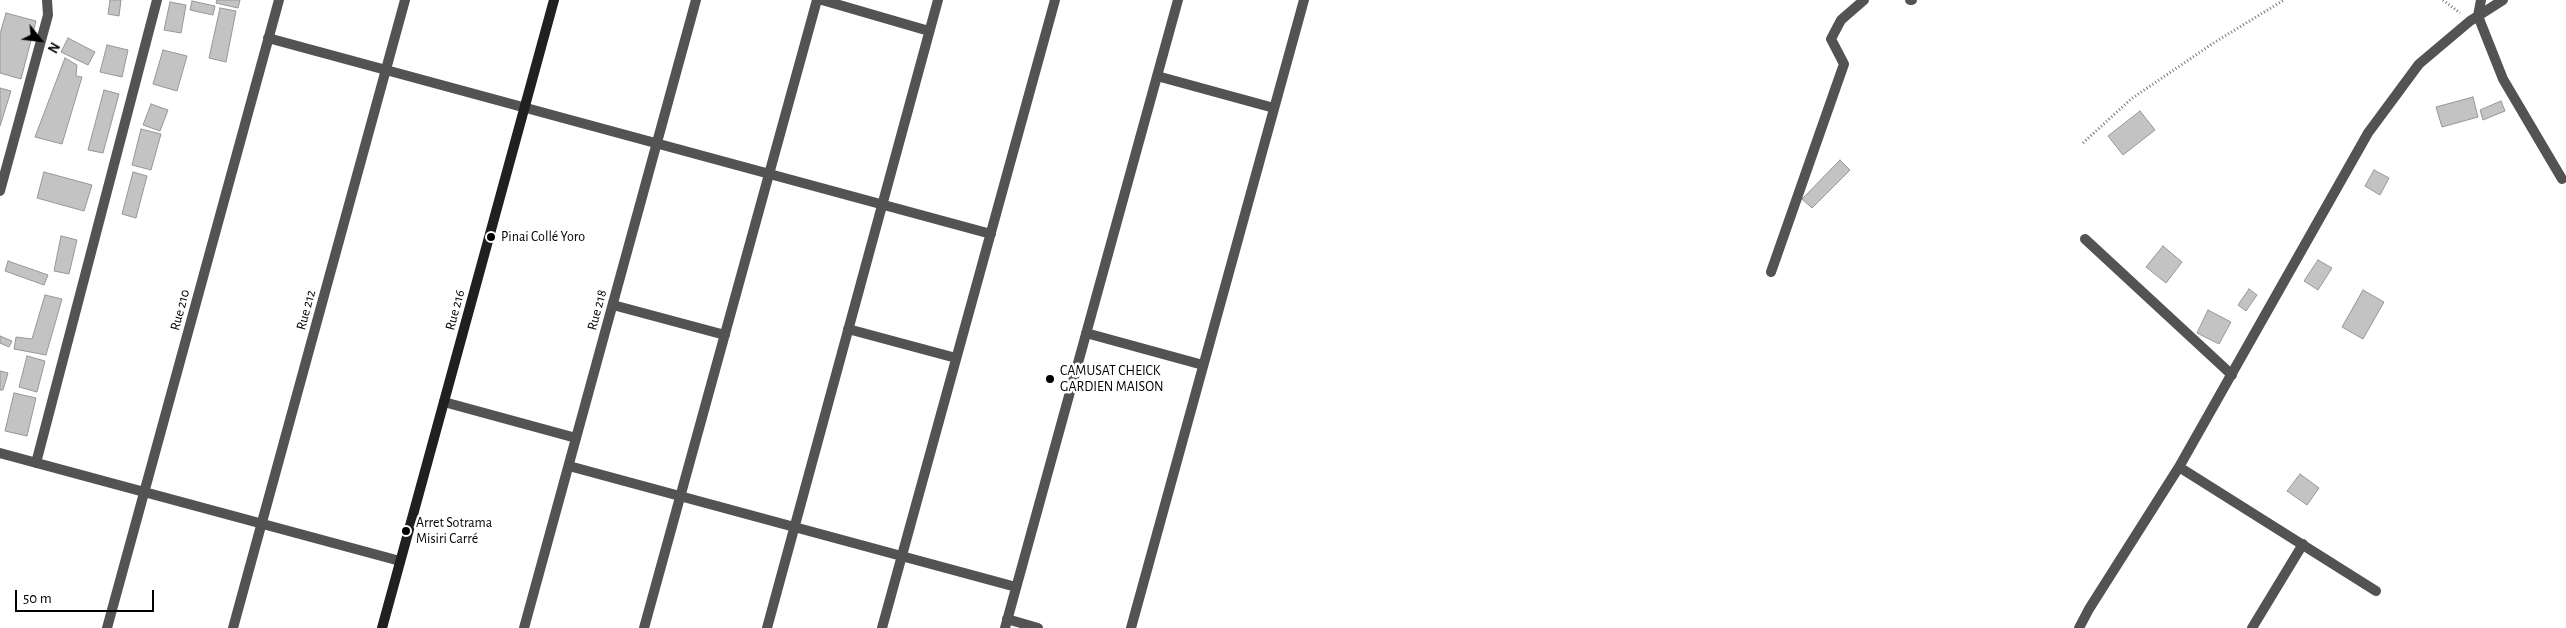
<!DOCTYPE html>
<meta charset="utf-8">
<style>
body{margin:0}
#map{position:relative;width:2566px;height:628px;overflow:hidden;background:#fff;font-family:"Alegreya Sans",sans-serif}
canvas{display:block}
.north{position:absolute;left:15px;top:15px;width:50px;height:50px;-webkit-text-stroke:4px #fff;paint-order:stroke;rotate:119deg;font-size:14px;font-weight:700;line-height:20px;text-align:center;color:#000}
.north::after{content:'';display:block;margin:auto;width:18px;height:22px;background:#000;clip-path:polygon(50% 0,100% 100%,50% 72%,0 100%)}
.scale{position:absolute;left:15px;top:590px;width:139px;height:22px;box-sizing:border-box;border:2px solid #000;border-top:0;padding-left:6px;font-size:15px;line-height:18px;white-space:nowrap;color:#000;-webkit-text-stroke:4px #fff;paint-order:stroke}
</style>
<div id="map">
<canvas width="2566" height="628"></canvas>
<div class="north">N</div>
<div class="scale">50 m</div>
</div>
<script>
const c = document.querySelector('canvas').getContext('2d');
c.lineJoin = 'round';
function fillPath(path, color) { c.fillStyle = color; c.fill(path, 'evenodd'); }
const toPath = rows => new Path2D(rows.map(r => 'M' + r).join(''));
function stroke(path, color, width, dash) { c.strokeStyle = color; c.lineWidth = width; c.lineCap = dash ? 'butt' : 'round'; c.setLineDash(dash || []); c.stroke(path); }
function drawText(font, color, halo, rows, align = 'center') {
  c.font = font + ' "Alegreya Sans",sans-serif'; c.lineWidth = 5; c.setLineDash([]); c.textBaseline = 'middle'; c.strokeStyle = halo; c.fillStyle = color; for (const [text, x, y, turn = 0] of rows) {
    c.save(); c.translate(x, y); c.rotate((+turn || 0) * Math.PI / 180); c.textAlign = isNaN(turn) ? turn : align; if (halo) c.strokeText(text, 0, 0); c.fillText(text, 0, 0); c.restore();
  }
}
const building = toPath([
 [110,0,121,0,119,16,108,14,110,0],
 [217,0,240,0,238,8,216,3,217,0],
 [192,1,215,6,213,15,190,10,192,1],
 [170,2,186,5,181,33,164,30,170,2],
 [220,8,236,11,226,62,209,58,220,8],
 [6,13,36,21,21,79,0,73,0,34,6,13],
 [68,38,95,52,88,65,61,52,68,38],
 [107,45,128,50,122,77,100,72,107,45],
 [163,50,187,56,177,91,153,84,163,50],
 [65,58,77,65,76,76,82,77,62,144,35,137,65,58],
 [0,88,11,91,0,126,0,88],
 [104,90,119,94,103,153,88,150,104,90],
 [2473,97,2478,117,2442,127,2436,107,2473,97],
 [2501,101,2505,111,2483,120,2480,110,2501,101],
 [151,104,168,110,160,131,143,125,151,104],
 [2140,111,2155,130,2123,155,2108,136,2140,111],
 [141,129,161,134,151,170,132,165,141,129],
 [1840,160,1850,170,1812,208,1802,199,1840,160],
 [2374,170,2389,178,2380,195,2365,186,2374,170],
 [44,172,92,185,84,211,37,198,44,172],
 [133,172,147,176,136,218,122,214,133,172],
 [61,236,77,240,69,274,54,271,61,236],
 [2163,246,2182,262,2166,283,2146,267,2163,246],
 [2318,260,2332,268,2318,290,2304,281,2318,260],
 [8,261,48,275,44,285,5,271,8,261],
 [2249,289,2257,295,2246,311,2238,305,2249,289],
 [2363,290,2384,302,2363,339,2342,327,2363,290],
 [45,295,62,299,46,355,14,349,16,337,32,339,45,295],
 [2208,310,2231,322,2219,344,2197,333,2208,310],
 [0,336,12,341,9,347,0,343,0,336],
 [27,356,45,361,37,392,19,387,27,356],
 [0,371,8,373,3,390,0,390,0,371],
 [14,393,36,398,27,436,5,431,14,393],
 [2300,474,2319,488,2307,505,2287,491,2300,474]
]);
fillPath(building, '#c3c3c3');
stroke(building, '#979797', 1);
stroke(toPath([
 [2443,0,2460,13],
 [2083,143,2131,99,2215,42,2284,0]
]), '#757575', 3, [1, 2.5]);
stroke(toPath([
 [822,0,929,31],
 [1910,0,1912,0],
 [2481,0,2478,16,2503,79,2562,179],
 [268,38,991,234],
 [1157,76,1274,108],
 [0,191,48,15,47,0],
 [2085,239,2232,375],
 [1771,272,1844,64,1831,39,1841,20,1864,0],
 [613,305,725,335],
 [848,329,956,358],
 [1086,333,1203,365],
 [444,402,576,438],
 [0,453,400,561],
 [36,463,157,0],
 [569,466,1016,587],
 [2179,467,2376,591],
 [1007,619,1038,628],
 [107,628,279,0],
 [233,628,405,0],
 [524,628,696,0],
 [644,628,817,0],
 [767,628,938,0],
 [882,628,1055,0],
 [1005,628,1178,0],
 [1131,628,1304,0],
 [2079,628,2089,609,2179,467,2368,133,2419,64,2470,21,2503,0],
 [2252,628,2303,544]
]), '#535353', 10);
stroke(toPath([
 [382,628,554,0]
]), '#202020', 10);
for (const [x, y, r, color] of [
 [491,237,5,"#000"],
 [1050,379,5,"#000"],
 [406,531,5,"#000"]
]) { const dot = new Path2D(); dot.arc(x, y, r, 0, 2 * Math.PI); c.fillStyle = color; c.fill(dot); stroke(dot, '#fff', 2); }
drawText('14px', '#000', '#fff', [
 ["Pinai Collé Yoro",501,237],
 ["CAMUSAT CHEICK",1060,371],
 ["GARDIEN MAISON",1060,387],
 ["Arret Sotrama",416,523],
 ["Misiri Carré",416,539]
], 'left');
drawText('14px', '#000', '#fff', [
 ["Rue 210",180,310,-75],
 ["Rue 212",306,310,-75],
 ["Rue 216",455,310,-75],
 ["Rue 218",597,310,-75]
]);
</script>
